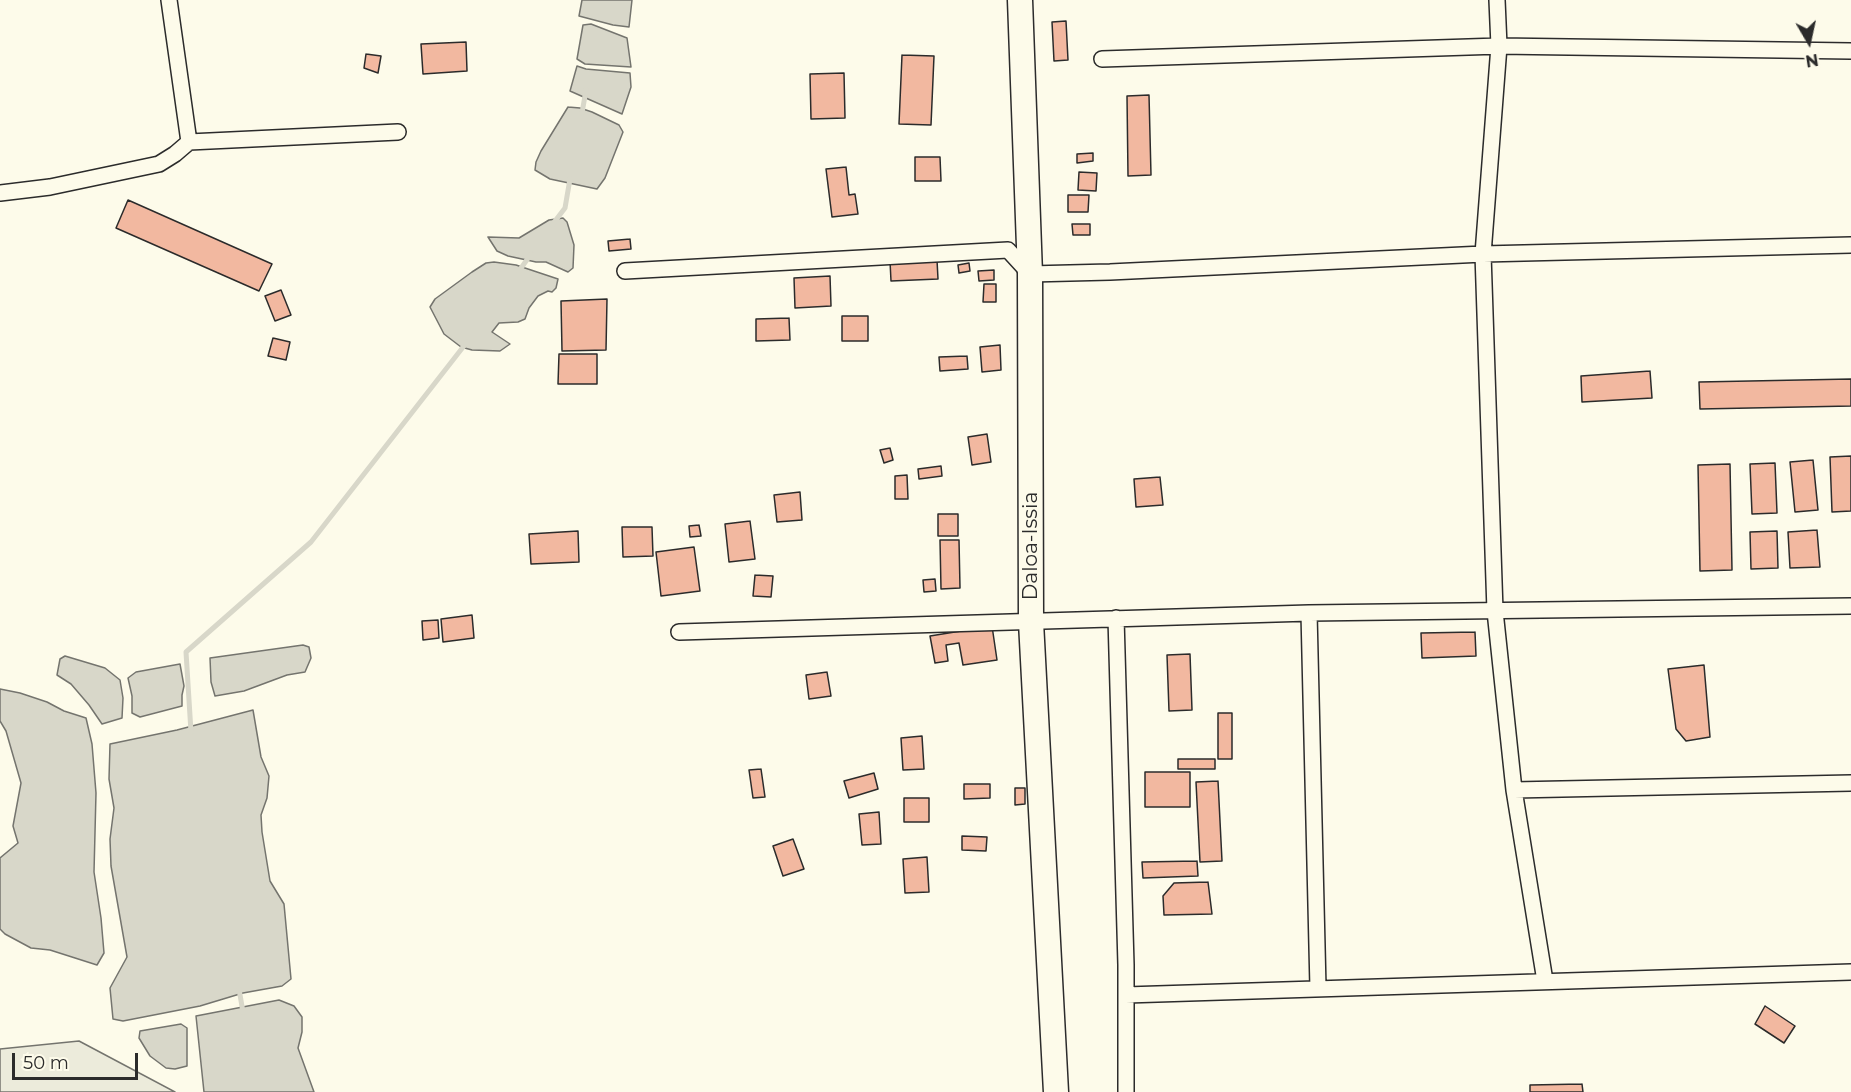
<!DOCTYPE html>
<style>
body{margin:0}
#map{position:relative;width:1851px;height:1092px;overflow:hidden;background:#fdfbea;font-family:Montserrat,sans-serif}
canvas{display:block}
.north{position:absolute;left:1779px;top:12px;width:60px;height:60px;-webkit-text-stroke:4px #fdfbea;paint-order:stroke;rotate:171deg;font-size:16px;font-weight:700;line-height:24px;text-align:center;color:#2b2b2b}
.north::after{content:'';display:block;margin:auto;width:21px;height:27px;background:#2b2b2b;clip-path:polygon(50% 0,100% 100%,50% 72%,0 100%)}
.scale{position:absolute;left:12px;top:1053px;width:126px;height:27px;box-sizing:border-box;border:3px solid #2b2b2b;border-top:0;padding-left:8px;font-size:18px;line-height:21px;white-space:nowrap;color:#2b2b2b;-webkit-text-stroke:4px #fdfbea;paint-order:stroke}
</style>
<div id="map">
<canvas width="1851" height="1092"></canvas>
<div class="north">N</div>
<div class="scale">50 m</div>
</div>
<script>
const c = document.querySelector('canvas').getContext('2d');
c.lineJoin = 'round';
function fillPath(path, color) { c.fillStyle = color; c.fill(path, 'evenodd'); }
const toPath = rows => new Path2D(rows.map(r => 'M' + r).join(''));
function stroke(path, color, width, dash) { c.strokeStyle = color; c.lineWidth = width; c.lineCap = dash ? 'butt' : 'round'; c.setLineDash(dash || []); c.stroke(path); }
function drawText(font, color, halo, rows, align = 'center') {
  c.font = font + ' Montserrat,sans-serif'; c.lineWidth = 4.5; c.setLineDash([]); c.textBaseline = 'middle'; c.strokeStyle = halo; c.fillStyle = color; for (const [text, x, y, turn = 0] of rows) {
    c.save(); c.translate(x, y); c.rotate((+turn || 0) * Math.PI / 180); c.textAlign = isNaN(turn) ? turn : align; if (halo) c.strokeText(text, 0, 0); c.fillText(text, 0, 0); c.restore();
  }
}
const green = toPath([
 [79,1041,175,1092,0,1092,0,1049,79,1041]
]);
fillPath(green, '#ecebdb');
stroke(green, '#74746e', 1.5);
const water = toPath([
 [582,0,632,0,629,27,613,25,579,16,582,0],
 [591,24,627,38,631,67,585,64,577,59,583,25,591,24],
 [577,66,586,69,630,73,631,87,622,114,570,91,577,66],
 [568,107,580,108,592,112,619,125,623,132,605,178,597,189,550,179,535,170,536,162,541,151,568,107],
 [563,218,567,222,574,245,573,268,568,272,546,262,536,262,508,256,497,251,488,237,519,238,549,220,563,218],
 [494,262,516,265,558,279,556,288,552,292,548,291,538,296,529,308,525,319,518,322,499,323,492,332,510,344,500,351,472,350,461,347,444,334,430,307,435,299,472,272,486,263,494,262],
 [303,645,309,647,311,658,305,672,287,675,244,691,215,696,211,682,210,658,303,645],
 [65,656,105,668,120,680,123,698,122,718,102,724,89,705,71,684,57,675,60,659,65,656],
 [180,664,184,686,182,695,182,706,140,717,132,713,132,696,128,678,136,672,180,664],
 [0,689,20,693,47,702,64,711,86,718,92,744,96,793,94,872,101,918,104,953,97,965,50,950,31,948,5,934,0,929,0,858,18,843,13,826,21,783,6,731,0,721,0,689],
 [253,710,261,757,269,776,267,798,261,815,262,832,270,881,284,904,291,979,282,986,243,993,200,1006,123,1021,113,1019,110,988,127,957,111,866,110,839,114,808,109,779,110,744,177,730,253,710],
 [279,1000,294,1006,302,1017,302,1032,298,1048,314,1092,204,1092,196,1016,279,1000],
 [181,1024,187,1028,187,1066,175,1069,166,1068,150,1056,139,1038,140,1031,181,1024]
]);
fillPath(water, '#d8d7c9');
stroke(water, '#74746e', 1.5);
stroke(toPath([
 [582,113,586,90],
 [552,225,565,208,570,179],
 [519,271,531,254],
 [191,732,186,652,311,542,467,342],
 [239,989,243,1012]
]), '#d8d7c9', 5);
const building = toPath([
 [1066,21,1068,60,1054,61,1052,22,1066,21],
 [466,42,467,71,423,74,421,44,466,42],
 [366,54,381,56,378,73,364,68,366,54],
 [902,55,934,56,931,125,899,124,902,55],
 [844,73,845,118,811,119,810,74,844,73],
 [1149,95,1151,175,1128,176,1127,96,1149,95],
 [1093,153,1093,161,1077,163,1077,154,1093,153],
 [915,157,940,157,941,181,915,181,915,157],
 [846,167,849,195,855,194,858,214,832,217,826,169,846,167],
 [1079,172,1097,173,1096,191,1078,190,1079,172],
 [1068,195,1089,195,1088,212,1068,212,1068,195],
 [128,200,272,264,259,291,116,228,128,200],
 [1072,224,1090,224,1090,235,1073,235,1072,224],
 [630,239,631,249,609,251,608,241,630,239],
 [937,260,938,279,891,281,890,261,937,260],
 [969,263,970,271,959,273,958,265,969,263],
 [994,270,994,280,979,281,978,271,994,270],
 [830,276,831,306,795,308,794,278,830,276],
 [984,284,996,284,996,302,983,302,984,284],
 [281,290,291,315,275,321,265,296,281,290],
 [607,299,606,350,562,351,561,301,607,299],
 [842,316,868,316,868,341,842,341,842,316],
 [789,318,790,340,756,341,756,319,789,318],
 [273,338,290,342,286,360,268,356,273,338],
 [1000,345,1001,370,982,372,980,347,1000,345],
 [559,354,597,354,597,384,558,384,559,354],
 [967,356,968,369,940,371,939,357,967,356],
 [1650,371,1652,398,1582,402,1581,376,1650,371],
 [1851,379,1851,406,1700,409,1699,382,1851,379],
 [987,434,991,462,972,465,968,437,987,434],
 [890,448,893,460,884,463,880,450,890,448],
 [1851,456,1851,511,1832,512,1830,457,1851,456],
 [1813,460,1818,510,1795,512,1790,462,1813,460],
 [1775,463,1777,513,1752,514,1750,464,1775,463],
 [1730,464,1732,570,1700,571,1698,465,1730,464],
 [941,466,942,476,919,479,918,469,941,466],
 [907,475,908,499,895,499,895,476,907,475],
 [1160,477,1163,505,1136,507,1134,479,1160,477],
 [800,492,802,520,777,522,774,495,800,492],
 [938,514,958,514,958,536,938,536,938,514],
 [750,521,755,559,729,562,725,524,750,521],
 [699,525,701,536,690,537,689,526,699,525],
 [622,527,652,527,653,556,623,557,622,527],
 [1817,530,1820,567,1790,568,1788,532,1817,530],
 [578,531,579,562,531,564,529,534,578,531],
 [1777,531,1778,568,1751,569,1750,532,1777,531],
 [940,540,959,540,960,588,941,589,940,540],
 [694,547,700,591,661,596,656,552,694,547],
 [755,575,773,576,771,597,753,596,755,575],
 [935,579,936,591,924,592,923,580,935,579],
 [472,615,474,638,443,642,441,619,472,615],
 [438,620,439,638,423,640,422,621,438,620],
 [992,626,997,660,963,665,959,643,946,645,948,661,935,663,930,636,992,626],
 [1475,632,1476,656,1422,658,1421,633,1475,632],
 [1190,654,1192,710,1169,711,1167,655,1190,654],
 [1704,665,1710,737,1686,741,1676,729,1668,669,1704,665],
 [827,672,831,696,809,699,806,675,827,672],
 [1218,713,1232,713,1232,759,1218,759,1218,713],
 [922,736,924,769,903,770,901,738,922,736],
 [1178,759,1215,759,1215,769,1178,769,1178,759],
 [761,769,765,797,753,798,749,770,761,769],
 [1145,772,1190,772,1190,807,1145,807,1145,772],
 [874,773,878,789,849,798,844,781,874,773],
 [1218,781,1222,861,1200,862,1196,782,1218,781],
 [964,784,990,784,990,798,964,799,964,784],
 [1015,788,1025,788,1025,804,1015,805,1015,788],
 [904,798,929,798,929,822,904,822,904,798],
 [879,812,881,844,862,845,859,814,879,812],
 [962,836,987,837,986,851,962,850,962,836],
 [793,839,804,869,783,876,773,846,793,839],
 [927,857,929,892,905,893,903,859,927,857],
 [1197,861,1198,876,1143,878,1142,862,1197,861],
 [1208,882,1212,914,1164,915,1163,896,1174,883,1208,882],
 [1765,1006,1795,1026,1784,1043,1755,1024,1765,1006],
 [1582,1084,1583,1092,1530,1092,1530,1085,1582,1084]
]);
fillPath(building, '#f2b8a0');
stroke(building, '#2b2b2b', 1.5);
const street = toPath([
 [169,0,189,142],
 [1497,0,1499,46,1483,254,1495,611,1514,790,1545,981],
 [1102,59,1499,46,1851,51],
 [0,193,50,187,159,164,175,154,189,142,398,132],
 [625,271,1008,250,1030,274,1110,272,1483,254,1851,245],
 [1309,613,1318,988],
 [1116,618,1126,965,1126,1092],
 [679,632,1309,613,1851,606],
 [1514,790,1851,783],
 [1126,995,1851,972]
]);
const primary = toPath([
 [1020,0,1030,274,1031,622,1056,1092]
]);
stroke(street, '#2b2b2b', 18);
stroke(primary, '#2b2b2b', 27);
stroke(street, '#fdfbea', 15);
stroke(primary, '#fdfbea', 24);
drawText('20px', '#2b2b2b', '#fdfbea', [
 ["Daloa-Issia",1031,546,-90]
]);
</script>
